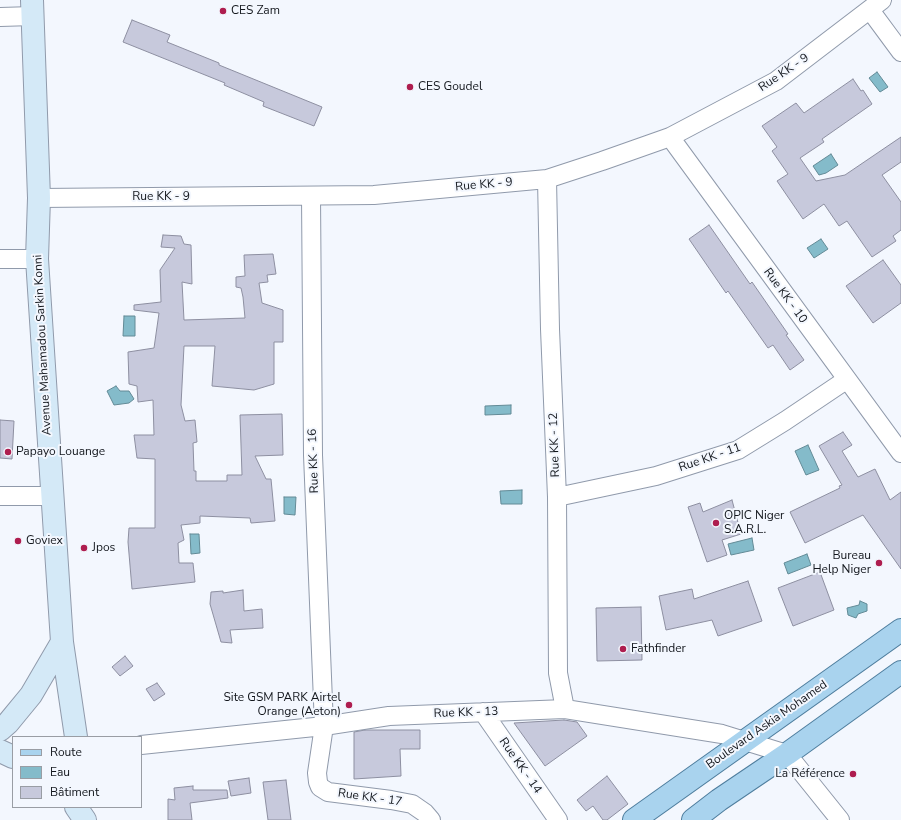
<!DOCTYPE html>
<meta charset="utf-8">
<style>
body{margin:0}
#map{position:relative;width:901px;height:820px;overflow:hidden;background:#f3f7fe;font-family:"Nunito Sans",sans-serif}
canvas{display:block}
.legend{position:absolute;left:12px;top:736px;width:130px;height:72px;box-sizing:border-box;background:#f3f7fe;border:1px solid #999da4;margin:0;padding:5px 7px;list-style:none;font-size:12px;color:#13171d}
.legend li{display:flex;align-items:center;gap:8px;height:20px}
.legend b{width:20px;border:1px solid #999da4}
</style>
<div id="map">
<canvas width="901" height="820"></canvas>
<ul class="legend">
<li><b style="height:5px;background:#a9d3ee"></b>Route</li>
<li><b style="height:11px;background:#84bbca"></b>Eau</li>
<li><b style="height:11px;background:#c7c9dc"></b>Bâtiment</li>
</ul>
</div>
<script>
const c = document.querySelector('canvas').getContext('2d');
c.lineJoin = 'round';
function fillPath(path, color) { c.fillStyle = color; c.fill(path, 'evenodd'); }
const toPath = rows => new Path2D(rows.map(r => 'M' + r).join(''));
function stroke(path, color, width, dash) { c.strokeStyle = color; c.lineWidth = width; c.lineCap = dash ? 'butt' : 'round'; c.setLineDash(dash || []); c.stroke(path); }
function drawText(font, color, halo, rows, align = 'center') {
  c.font = font + ' "Nunito Sans",sans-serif'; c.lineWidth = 4; c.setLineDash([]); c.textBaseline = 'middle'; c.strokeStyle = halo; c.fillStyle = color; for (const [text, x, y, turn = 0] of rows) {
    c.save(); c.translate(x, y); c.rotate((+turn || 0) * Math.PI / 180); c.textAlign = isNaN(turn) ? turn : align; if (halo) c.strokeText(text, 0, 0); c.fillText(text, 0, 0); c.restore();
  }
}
const water = toPath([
 [877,72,888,87,880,92,869,78,877,72],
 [831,154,838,165,826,173,819,175,813,166,831,154],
 [821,239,828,249,814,258,807,248,821,239],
 [124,316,135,316,135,336,123,336,124,316],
 [116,386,120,391,129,391,134,399,129,403,114,405,107,391,116,386],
 [511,405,511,414,485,415,485,406,511,405],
 [808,445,819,470,806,475,795,451,808,445],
 [522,490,522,504,501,504,500,491,522,490],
 [284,497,296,497,295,515,284,514,284,497],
 [190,534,199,534,200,553,191,554,190,534],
 [752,538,754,550,731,555,728,544,752,538],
 [807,554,811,565,788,574,784,563,807,554],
 [860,601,867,604,867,611,858,614,856,618,848,615,847,608,859,605,860,601]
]);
fillPath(water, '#84bbca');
stroke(water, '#628a96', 1);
const building = toPath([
 [132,20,170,35,167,42,219,63,219,65,322,107,314,126,263,106,264,102,224,85,225,83,123,42,132,20],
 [853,79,861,91,863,90,872,104,822,139,824,142,800,158,816,181,845,175,901,137,901,162,882,175,901,202,901,230,893,236,896,241,872,257,847,221,839,226,824,204,803,219,777,181,788,174,772,151,777,147,762,126,796,103,804,113,853,79],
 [709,225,750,284,752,282,788,334,786,335,804,360,790,370,773,345,768,348,728,291,726,293,689,239,709,225],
 [163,235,181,236,184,244,191,245,192,284,182,282,184,320,245,318,243,297,241,288,236,287,236,277,245,276,244,255,273,254,276,274,267,275,268,282,259,283,262,303,283,310,283,342,274,342,274,384,254,390,212,386,215,346,184,346,181,405,185,421,195,420,197,442,193,443,194,471,196,471,196,481,227,481,227,475,242,475,240,415,282,414,283,455,255,456,266,479,271,479,275,521,251,523,250,518,200,516,200,523,181,525,184,540,178,543,179,563,193,563,195,582,132,589,128,542,129,528,155,528,155,459,137,458,134,435,154,435,153,400,138,402,137,386,129,384,128,352,154,348,159,313,134,310,134,305,161,302,160,270,175,248,161,247,163,235],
 [883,260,901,285,901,303,873,323,846,286,883,260],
 [0,420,14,421,12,459,0,458,0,420],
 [843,432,852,445,842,451,858,477,875,469,890,500,901,492,901,569,863,515,805,543,790,512,840,488,839,486,842,485,819,446,843,432],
 [732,500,741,534,722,540,727,555,707,562,688,507,700,503,703,512,732,500],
 [820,572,834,610,793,626,778,588,820,572],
 [748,581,762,621,718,636,712,620,666,630,659,596,692,589,694,599,748,581],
 [243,590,244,611,262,609,263,628,230,630,232,643,221,642,210,604,211,592,223,591,223,593,243,590],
 [641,607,642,660,597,661,596,608,641,607],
 [125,656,133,666,120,676,112,667,125,656],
 [157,683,165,694,154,701,146,689,157,683],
 [564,720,577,722,587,736,545,766,514,723,564,720],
 [365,730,420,730,420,749,400,749,401,776,354,779,354,732,365,730],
 [607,776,628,804,607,820,603,820,593,806,586,811,577,800,607,776],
 [249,778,251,793,231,796,228,781,249,778],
 [286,780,291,820,268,820,263,782,286,780],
 [193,786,193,790,227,790,228,798,190,803,192,820,168,820,168,799,175,800,174,788,193,786]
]);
fillPath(building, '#c7c9dc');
stroke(building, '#8d8fa1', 1);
const street = toPath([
 [870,10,901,52],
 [0,17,33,16],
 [670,137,901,453],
 [547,179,550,329,557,497,558,673,565,709],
 [311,196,313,455,324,726,317,773,318,782,320,787,328,792,391,800,412,804,425,813,431,820],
 [39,198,374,195,547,179,602,161,670,137,776,81,882,0],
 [0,259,37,259],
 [0,496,53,496],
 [557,497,656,476,738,450,785,421,846,380],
 [483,712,558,820],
 [141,745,324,726,389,716,565,709,722,734,787,754,840,820]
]);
const secondary = toPath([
 [32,0,39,198,37,259,62,642,76,737],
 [0,730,8,723,31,695,62,642],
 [0,751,13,757],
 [76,807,85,820]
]);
const primary = toPath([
 [634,820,901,630],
 [693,820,719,800,787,754,901,672]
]);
stroke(street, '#909aab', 20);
stroke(secondary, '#909aab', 24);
stroke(primary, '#4f7e9e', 24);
stroke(street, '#fff', 18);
stroke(secondary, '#d4e9f7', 22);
stroke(primary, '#a9d3ee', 22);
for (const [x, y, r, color] of [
 [223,11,4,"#ae1d4f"],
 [410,87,4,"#ae1d4f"],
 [8,452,4,"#ae1d4f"],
 [716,523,4,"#ae1d4f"],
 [18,541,4,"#ae1d4f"],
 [84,548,4,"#ae1d4f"],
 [879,563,4,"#ae1d4f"],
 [623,649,4,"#ae1d4f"],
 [349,705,4,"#ae1d4f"],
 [853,774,4,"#ae1d4f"]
]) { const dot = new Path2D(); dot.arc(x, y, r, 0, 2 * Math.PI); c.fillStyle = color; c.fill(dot); stroke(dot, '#f3f7fe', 1.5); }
drawText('12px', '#13171d', '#f3f7fe', [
 ["CES Zam",231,11],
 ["CES Goudel",418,87],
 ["Papayo Louange",16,452],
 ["OPIC Niger",724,516],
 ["S.A.R.L.",724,530],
 ["Goviex",26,541],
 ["Jpos",92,548],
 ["Bureau",871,556,"right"],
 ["Help Niger",871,570,"right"],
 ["Fathfinder",631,649],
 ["Site GSM PARK Airtel",341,698,"right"],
 ["Orange (Aeton)",341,712,"right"],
 ["La Référence",845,774,"right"]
], 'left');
drawText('12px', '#13171d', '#f3f7fe', [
 ["Rue KK - 9",784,73,-34],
 ["Rue KK - 9",484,185,-5],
 ["Rue KK - 9",161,197],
 ["Rue KK - 10",785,296,54],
 ["Avenue Mahamadou Sarkin Konni",43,345,-93],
 ["Rue KK - 12",555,445,-92],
 ["Rue KK - 11",710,458,-19],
 ["Rue KK - 16",314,461,-92],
 ["Rue KK - 13",466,713,-2],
 ["Boulevard Askia Mohamed",767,725,-35],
 ["Rue KK - 14",520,766,55],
 ["Rue KK - 17",370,798,8]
]);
</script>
